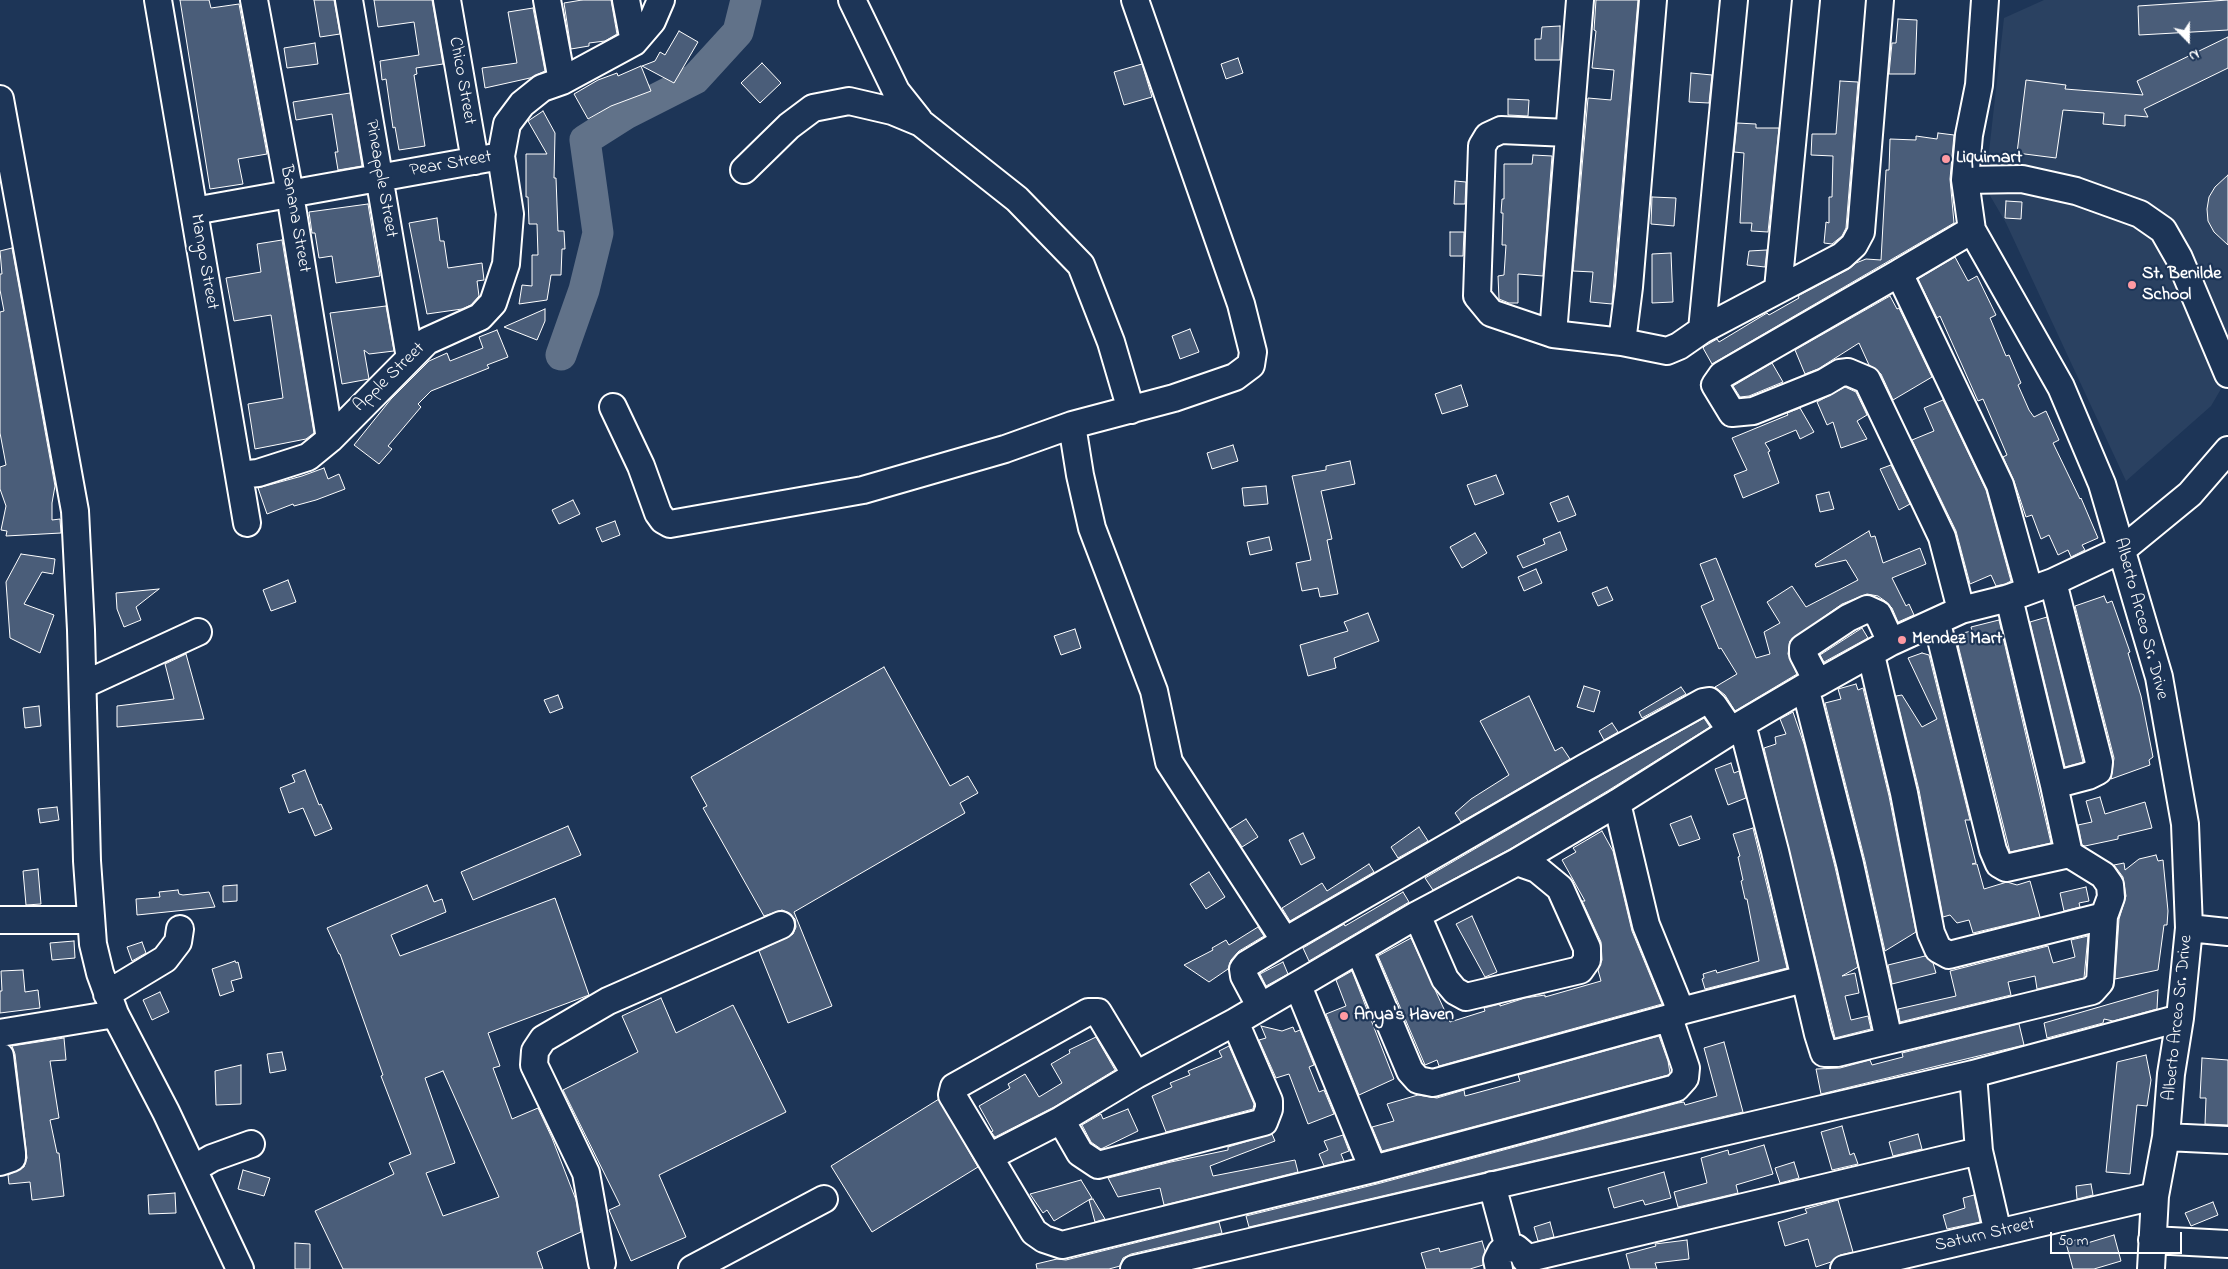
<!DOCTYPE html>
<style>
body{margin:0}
#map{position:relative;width:2228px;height:1269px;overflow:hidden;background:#1d3557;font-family:"Indie Flower",sans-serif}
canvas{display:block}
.north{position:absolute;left:2163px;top:15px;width:50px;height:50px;-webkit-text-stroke:4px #1d3557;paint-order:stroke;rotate:158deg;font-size:14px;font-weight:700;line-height:20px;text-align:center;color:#fff}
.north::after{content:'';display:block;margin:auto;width:18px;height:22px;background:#fff;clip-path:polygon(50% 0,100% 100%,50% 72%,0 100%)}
.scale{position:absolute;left:2050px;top:1232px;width:132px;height:22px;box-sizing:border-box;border:2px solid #fff;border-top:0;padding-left:6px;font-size:15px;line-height:18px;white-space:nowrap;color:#fff;-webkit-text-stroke:4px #1d3557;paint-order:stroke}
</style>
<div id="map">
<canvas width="2228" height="1269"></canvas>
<div class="north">N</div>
<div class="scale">50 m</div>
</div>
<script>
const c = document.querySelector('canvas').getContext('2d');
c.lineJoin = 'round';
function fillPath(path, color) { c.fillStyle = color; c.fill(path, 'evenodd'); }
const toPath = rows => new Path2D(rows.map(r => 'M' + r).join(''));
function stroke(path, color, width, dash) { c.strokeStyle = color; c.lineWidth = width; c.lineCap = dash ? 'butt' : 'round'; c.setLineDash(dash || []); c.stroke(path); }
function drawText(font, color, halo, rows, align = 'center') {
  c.font = font + ' "Indie Flower",sans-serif'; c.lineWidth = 4.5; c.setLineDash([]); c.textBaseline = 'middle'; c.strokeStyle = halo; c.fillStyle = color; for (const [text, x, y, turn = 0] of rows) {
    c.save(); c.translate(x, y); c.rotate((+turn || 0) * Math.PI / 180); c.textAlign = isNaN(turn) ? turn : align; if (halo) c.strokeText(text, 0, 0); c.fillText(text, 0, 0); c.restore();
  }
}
fillPath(toPath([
 [2044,0,2228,0,2228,377,2211,406,2126,481,2006,223,1985,187,2004,18]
]), '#2a4161');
stroke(toPath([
 [561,355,584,290,598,233,585,140,626,114,695,79,738,32,746,0]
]), '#617289', 31);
const building = toPath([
 [180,0,209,0,211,8,239,4,267,154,238,159,243,184,210,189,180,0],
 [314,0,334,0,340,34,320,37,314,0],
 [374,0,432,0,443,64,416,68,417,74,414,75,425,146,399,150,395,127,393,128,386,79,382,80,380,61,419,55,414,22,378,27,374,0],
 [582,0,611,0,617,34,605,41,589,43,589,46,571,49,564,3,582,0],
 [1596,0,1638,0,1612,304,1590,302,1593,272,1573,271,1588,98,1611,100,1614,70,1592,68,1596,31,1594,30,1596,0],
 [2228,0,2228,30,2139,35,2138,6,2228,0],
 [533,8,545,71,530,78,485,88,482,68,517,63,508,12,533,8],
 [1898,19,1917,20,1915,74,1889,74,1892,43,1896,43,1898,19],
 [1560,26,1560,60,1535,60,1535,39,1541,39,1542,27,1560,26],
 [679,31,698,42,674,83,642,66,655,61,660,52,665,55,679,31],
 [2228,37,2228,68,2144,109,2148,117,2125,115,2125,126,2103,124,2104,113,2063,110,2056,158,2017,153,2026,80,2066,85,2065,89,2143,95,2137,81,2228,37],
 [315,43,318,64,287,68,284,48,315,43],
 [1238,58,1243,73,1226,79,1221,64,1238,58],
 [762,63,781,83,760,103,741,83,762,63],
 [1142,64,1152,97,1124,105,1114,72,1142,64],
 [641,66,651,91,611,106,588,119,574,94,598,80,617,73,618,76,641,66],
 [1691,73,1712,75,1709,103,1689,102,1691,73],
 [1840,81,1858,82,1846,228,1842,236,1832,244,1824,243,1826,222,1829,223,1829,197,1832,197,1833,156,1811,155,1812,134,1836,134,1840,81],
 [350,93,362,166,338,170,335,152,338,152,332,114,296,120,293,102,350,93],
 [1508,99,1529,100,1528,116,1508,115,1508,99],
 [543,111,555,133,554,178,556,178,558,231,564,231,565,249,562,249,561,275,551,275,547,300,519,304,522,285,532,286,532,255,538,255,537,224,529,224,528,197,526,197,526,154,547,154,528,121,543,111],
 [1737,123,1756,124,1756,128,1779,128,1768,232,1751,231,1752,223,1740,223,1744,153,1734,152,1737,123],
 [1938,133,1954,135,1950,179,1954,223,1712,364,1703,348,1705,346,1717,339,1719,342,1767,313,1769,315,1799,298,1798,296,1849,269,1856,263,1866,259,1881,260,1886,170,1889,170,1890,139,1916,140,1916,136,1937,139,1938,133],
 [1533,155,1552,156,1543,276,1518,274,1518,303,1509,303,1499,299,1498,276,1504,275,1506,245,1502,245,1503,213,1501,213,1502,199,1504,199,1504,164,1532,164,1533,155],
 [2228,175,2228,245,2214,232,2208,221,2207,209,2209,197,2215,187,2228,175],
 [1455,181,1466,182,1465,204,1454,204,1455,181],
 [1652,197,1676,198,1674,226,1651,224,1652,197],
 [2006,201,2022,202,2021,219,2005,218,2006,201],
 [368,204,380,276,336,283,332,256,319,258,315,233,312,233,309,212,368,204],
 [437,218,440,241,444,241,448,268,482,263,484,280,477,281,479,296,471,305,462,309,427,314,409,223,437,218],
 [1450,232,1464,232,1463,256,1450,256,1450,232],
 [282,240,314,433,306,439,255,449,248,404,283,398,271,315,234,321,226,278,261,272,257,244,282,240],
 [12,248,55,486,52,503,52,520,60,519,61,533,6,536,7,531,1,530,6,506,0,489,0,467,6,465,0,433,0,312,4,311,0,290,0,274,2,274,0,251,12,248],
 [1767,250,1765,267,1747,265,1749,251,1767,250],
 [1671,253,1673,302,1652,303,1652,254,1671,253],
 [1955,257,1968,281,1977,276,1996,315,1990,318,2006,356,2009,355,2021,383,2018,385,2029,410,2034,417,2046,411,2059,440,2053,443,2080,499,2081,498,2098,538,2082,545,2085,550,2071,557,2068,550,2058,555,2049,535,2041,539,2032,515,2026,517,2014,481,2003,457,2007,455,1983,399,1978,401,1940,316,1937,318,1918,279,1955,257],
 [1890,296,1897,309,1899,308,1932,377,1893,400,1881,374,1869,365,1859,343,1818,369,1805,374,1795,350,1890,296],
 [386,306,394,351,369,354,364,350,369,379,342,384,330,313,386,306],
 [545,309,545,321,537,340,504,327,545,309],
 [1190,329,1199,352,1180,359,1172,336,1190,329],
 [497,330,508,357,487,365,489,368,431,391,418,404,421,407,388,446,392,449,379,464,354,445,391,399,429,361,447,353,450,361,483,348,479,337,497,330],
 [1772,363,1783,382,1749,396,1740,397,1733,386,1772,363],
 [1461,385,1468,406,1442,414,1435,394,1461,385],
 [1845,387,1856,392,1867,415,1857,421,1867,439,1841,448,1833,422,1827,425,1817,402,1845,387],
 [1943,400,1986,490,2011,581,2005,584,1996,586,1991,575,1970,584,1956,531,1912,440,1934,431,1924,408,1943,400],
 [1800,408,1814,432,1800,439,1796,430,1765,443,1770,451,1768,452,1779,483,1743,498,1734,475,1747,470,1732,438,1788,415,1787,413,1800,408],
 [1233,445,1238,461,1212,469,1207,453,1233,445],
 [1350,461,1355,484,1321,491,1332,539,1327,540,1338,594,1320,597,1318,588,1302,591,1296,563,1311,560,1292,476,1326,470,1326,466,1350,461],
 [1891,465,1910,504,1899,510,1880,469,1891,465],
 [324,468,328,479,339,474,345,489,316,500,294,506,293,504,267,514,258,488,302,476,324,468],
 [1496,475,1504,494,1475,505,1467,485,1496,475],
 [1266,486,1268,504,1244,506,1242,488,1266,486],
 [1829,492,1834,509,1820,512,1816,495,1829,492],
 [1568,496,1576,515,1558,522,1550,503,1568,496],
 [573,500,580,514,559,524,552,510,573,500],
 [615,521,620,535,602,542,596,528,615,521],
 [1869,531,1871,537,1875,536,1883,563,1920,548,1926,564,1892,578,1906,606,1909,604,1914,615,1898,622,1892,608,1885,601,1878,596,1867,594,1842,604,1790,641,1788,654,1797,674,1735,711,1725,695,1715,687,1737,674,1721,648,1719,649,1701,606,1714,600,1700,564,1716,558,1756,658,1770,654,1764,632,1780,623,1767,602,1792,586,1806,607,1858,580,1846,560,1816,567,1815,564,1869,531],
 [1560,532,1567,550,1523,568,1517,556,1545,544,1543,539,1560,532],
 [1475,533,1487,553,1462,568,1450,547,1475,533],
 [1269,537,1272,550,1250,555,1247,542,1269,537],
 [21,554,55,559,53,574,42,572,24,604,54,615,40,653,10,638,6,582,21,554],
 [1536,569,1542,583,1524,591,1518,577,1536,569],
 [288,580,296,602,271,611,263,590,288,580],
 [1607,587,1613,600,1598,606,1592,593,1607,587],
 [159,589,136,607,141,620,124,627,117,609,116,593,159,589],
 [2104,596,2107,603,2112,601,2130,652,2128,653,2141,696,2153,757,2149,760,2150,765,2111,779,2114,758,2075,606,2104,596],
 [1368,613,1379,641,1334,658,1336,668,1308,676,1300,645,1348,631,1344,622,1368,613],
 [2047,617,2083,762,2065,767,2030,622,2047,617],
 [1999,620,2051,843,2010,852,1958,645,1960,644,1958,634,1972,631,1971,627,1999,620],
 [1862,628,1868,638,1824,662,1820,655,1862,628],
 [1075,629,1081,648,1061,655,1054,636,1075,629],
 [1922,653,1929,655,1970,820,1965,820,1976,863,1972,864,1977,864,1984,889,2007,882,2017,885,2030,881,2040,917,1973,933,1969,920,1957,923,1950,915,1943,917,1919,790,1896,696,1902,695,1922,727,1937,719,1908,658,1922,653],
 [186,654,204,719,117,727,117,706,174,699,165,664,186,654],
 [884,667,950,786,968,776,978,793,960,803,965,813,794,912,832,1006,788,1023,759,951,793,934,796,927,795,919,789,913,782,910,764,916,703,808,707,806,691,777,884,667],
 [1856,684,1858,690,1863,688,1889,796,1916,932,1885,951,1865,861,1825,703,1841,699,1838,689,1856,684],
 [1584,686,1600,691,1594,712,1577,707,1584,686],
 [1681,687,1686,694,1642,718,1639,712,1681,687],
 [558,695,563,708,550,713,544,700,558,695],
 [1529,696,1555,751,1562,747,1570,759,1461,822,1455,813,1471,799,1509,775,1480,721,1529,696],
 [39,706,41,726,25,728,23,708,39,706],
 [1793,712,1804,744,1835,867,1858,967,1842,976,1855,973,1859,993,1845,996,1851,1020,1868,1016,1871,1029,1835,1038,1764,748,1776,744,1775,737,1786,734,1780,719,1793,712],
 [1704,718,1710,727,1609,790,1510,849,1433,890,1425,878,1591,781,1704,718],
 [1612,723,1618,732,1604,740,1599,731,1612,723],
 [1731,763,1734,773,1739,771,1746,798,1728,805,1715,769,1731,763],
 [305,770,319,805,321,804,332,829,315,836,303,808,289,813,280,788,295,782,292,775,305,770],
 [2100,797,2105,814,2145,802,2152,828,2118,836,2118,839,2085,846,2082,845,2078,825,2092,822,2086,801,2100,797],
 [57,807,59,820,40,823,38,809,57,807],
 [1691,816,1700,839,1679,846,1670,824,1691,816],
 [1246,819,1258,837,1242,847,1230,829,1246,819],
 [568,826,581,855,473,900,461,872,568,826],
 [1419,827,1428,841,1398,858,1391,847,1419,827],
 [1753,828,1787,968,1705,989,1702,979,1704,978,1703,974,1716,970,1717,973,1759,961,1747,899,1745,899,1741,881,1743,880,1738,857,1740,856,1733,834,1753,828],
 [1602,831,1613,851,1632,931,1662,1004,1439,1066,1437,1060,1425,1065,1378,956,1411,938,1450,1022,1485,1011,1484,1008,1500,1004,1500,1006,1525,998,1545,995,1545,997,1601,981,1598,970,1602,960,1601,942,1582,901,1585,901,1562,860,1576,852,1573,848,1602,831],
 [1303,833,1315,858,1301,865,1289,840,1303,833],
 [2156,855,2158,861,2163,860,2168,911,2167,925,2164,925,2158,970,2115,979,2119,919,2126,896,2123,877,2114,865,2124,863,2125,870,2139,859,2156,855],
 [1369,864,1374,872,1290,921,1282,908,1322,883,1327,891,1369,864],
 [38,869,41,904,26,905,23,871,38,869],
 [1209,872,1225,897,1206,909,1190,884,1209,872],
 [237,885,237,901,223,902,223,886,237,885],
 [427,885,434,902,442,899,446,912,391,935,400,956,555,898,589,995,488,1033,500,1066,493,1068,512,1119,538,1108,552,1138,576,1200,581,1232,537,1252,543,1269,343,1269,315,1211,394,1174,389,1163,411,1154,381,1076,383,1075,340,954,339,954,327,928,427,885],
 [443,1071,499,1197,443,1216,426,1173,455,1163,425,1078,443,1071],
 [2086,887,2089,901,2079,903,2080,907,2064,911,2060,893,2086,887],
 [178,890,179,894,183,895,209,892,215,907,137,915,136,899,160,897,159,892,178,890],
 [1403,892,1409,902,1309,961,1303,948,1344,924,1345,926,1403,892],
 [1472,916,1497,972,1485,977,1456,924,1472,916],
 [1258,927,1264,936,1239,951,1231,960,1228,969,1209,982,1184,965,1213,950,1212,948,1226,940,1229,945,1258,927],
 [2088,936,2084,978,2037,989,2035,976,2008,982,2011,995,1900,1022,1898,1009,1956,996,1950,971,2048,946,2053,963,2075,957,2071,940,2088,936],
 [74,941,75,958,52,960,50,943,74,941],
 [142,942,146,953,132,961,127,947,142,942],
 [1925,956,1933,963,1936,973,1892,984,1888,965,1925,956],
 [235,961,236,963,238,962,242,978,231,981,234,991,220,996,212,969,235,961],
 [1283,962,1288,974,1266,986,1260,974,1283,962],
 [23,970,25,992,38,990,40,1008,0,1013,0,991,2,991,1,971,23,970],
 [1352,971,1394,1079,1359,1095,1326,1014,1346,1006,1336,980,1352,971],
 [2158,990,2157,1009,2113,1021,2104,1019,2103,1023,2047,1038,2044,1023,2158,990],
 [160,992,169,1012,152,1020,143,1000,160,992],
 [661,998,676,1033,733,1005,786,1112,659,1175,686,1237,631,1261,609,1210,620,1205,563,1090,638,1052,622,1016,661,998],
 [2019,1024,2024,1045,1821,1094,1816,1069,1840,1068,1870,1060,1872,1065,1903,1057,1902,1053,2019,1024],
 [1261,1026,1282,1031,1293,1027,1295,1032,1300,1030,1314,1065,1309,1067,1319,1092,1324,1090,1334,1114,1308,1124,1289,1074,1276,1078,1259,1040,1266,1038,1261,1026],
 [1659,1036,1668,1061,1670,1073,1668,1075,1382,1151,1372,1127,1394,1121,1387,1104,1418,1095,1437,1098,1464,1090,1465,1096,1520,1081,1518,1075,1659,1036],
 [1096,1037,1115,1070,1054,1107,995,1137,991,1132,993,1131,979,1106,1010,1088,1008,1084,1025,1074,1039,1097,1062,1083,1051,1064,1070,1053,1069,1050,1096,1037],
 [64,1038,66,1060,50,1061,59,1118,50,1120,57,1153,59,1153,64,1196,32,1200,30,1182,9,1184,8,1175,24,1167,27,1158,15,1054,12,1046,64,1038],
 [1724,1042,1743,1112,1249,1227,1246,1216,1377,1184,1678,1103,1684,1102,1685,1105,1717,1096,1704,1048,1724,1042],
 [1229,1046,1254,1104,1253,1109,1166,1132,1152,1096,1172,1087,1170,1083,1190,1075,1188,1071,1222,1057,1219,1051,1229,1046],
 [282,1052,286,1070,270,1073,267,1054,282,1052],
 [2146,1055,2151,1080,2147,1106,2137,1105,2130,1174,2106,1172,2117,1062,2146,1055],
 [2202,1058,2228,1060,2228,1125,2205,1124,2206,1098,2200,1098,2202,1058],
 [241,1065,241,1104,216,1105,215,1071,241,1065],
 [939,1099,978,1167,872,1232,831,1166,939,1099],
 [1128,1109,1138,1131,1101,1149,1091,1142,1082,1125,1101,1114,1103,1119,1128,1109],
 [1842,1126,1850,1155,1854,1153,1858,1164,1832,1170,1821,1132,1842,1126],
 [1272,1134,1275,1141,1210,1166,1213,1176,1295,1160,1298,1172,1164,1205,1160,1188,1118,1197,1108,1178,1171,1162,1228,1150,1228,1147,1272,1134],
 [1918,1134,1922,1149,1893,1156,1889,1142,1918,1134],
 [1343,1135,1349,1151,1341,1154,1344,1161,1324,1166,1319,1154,1328,1150,1324,1141,1343,1135],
 [1764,1145,1773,1174,1736,1185,1738,1193,1678,1207,1674,1192,1707,1183,1701,1158,1728,1150,1729,1155,1764,1145],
 [1794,1162,1799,1178,1780,1183,1775,1168,1794,1162],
 [243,1170,270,1178,264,1196,238,1189,243,1170],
 [1664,1172,1671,1198,1645,1205,1643,1200,1614,1208,1608,1188,1664,1172],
 [1081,1180,1092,1198,1054,1221,1047,1210,1043,1213,1030,1194,1081,1180],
 [2091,1184,2093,1195,2077,1199,2076,1186,2091,1184],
 [175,1193,176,1213,149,1214,148,1195,175,1193],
 [1974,1195,1980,1222,1947,1229,1943,1215,1965,1208,1963,1198,1974,1195],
 [1093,1199,1105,1219,1095,1222,1089,1200,1093,1199],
 [1838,1200,1853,1252,1840,1255,1831,1262,1816,1267,1808,1239,1785,1246,1778,1222,1807,1213,1805,1209,1838,1200],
 [2213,1202,2218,1215,2191,1226,2185,1213,2213,1202],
 [1219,1222,1222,1233,1131,1254,1123,1258,1120,1266,1109,1269,1037,1269,1036,1264,1057,1259,1066,1260,1219,1222],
 [1550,1222,1554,1237,1538,1241,1534,1227,1550,1222],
 [2114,1235,2121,1261,2094,1269,2073,1269,2066,1243,2082,1238,2084,1244,2114,1235],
 [1687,1240,1689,1259,1655,1263,1657,1269,1630,1269,1626,1254,1656,1246,1655,1244,1687,1240],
 [1482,1241,1485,1251,1483,1265,1470,1269,1426,1269,1421,1253,1439,1248,1440,1252,1482,1241],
 [295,1243,310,1244,310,1269,295,1269,295,1243]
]);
fillPath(building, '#4a5d79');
stroke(building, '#fff', 1);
const minor = toPath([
 [158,0,247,523],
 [254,0,290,194,330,439],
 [349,0,410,358],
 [447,0,475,161],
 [547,0,562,81],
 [626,0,634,42],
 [852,0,896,91,919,120],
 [1135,0,1241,304,1253,352,1251,365,1235,377,1174,398,1072,425,1080,475,1092,528,1154,691,1169,762,1285,941],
 [1985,0,1979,85,1969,135,1965,180,1972,230,2061,387,2102,484,2159,677,2185,824,2189,928,2180,1018,2171,1074,2166,1137,2155,1196,2151,1269],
 [0,99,75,511,81,630,87,861,93,944,100,973,115,1014,166,1112,240,1269],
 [1568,133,1501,130,1488,136,1482,146,1477,296,1491,313,1553,334,1622,342,1667,351,1679,346,1702,330,1842,256,1854,245,1861,232,1880,0],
 [744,170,789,126,813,108,849,101,892,111,921,123,1017,199,1081,265,1111,342,1131,410],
 [1965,180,2022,179,2076,191,2140,214,2163,230,2179,258,2228,374],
 [194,211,501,156],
 [1899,273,1972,230],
 [1778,289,1806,0],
 [1702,330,1734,0],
 [1553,334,1580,0],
 [1622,342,1629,287,1653,0],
 [613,407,641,466,658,513,663,520,670,524,863,490,1005,449,1072,425],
 [239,475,258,473,308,457,330,439,427,341,480,317,493,303,506,264,510,214,501,156,507,124,522,104,542,88,562,81,634,42,652,21,661,0],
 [2009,598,2054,785],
 [1961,610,1942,537,1867,380,1848,372,1840,373,1825,382,1753,411,1732,413,1715,385,1722,375,1899,273,2000,485,2029,589],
 [1937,623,1993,850,1999,864,2006,868,2069,854],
 [1871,655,1904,793,1931,933,1938,949,1949,955,2104,916],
 [1818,683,1803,654,1803,648,1848,618,1867,609,1878,614,1891,642],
 [83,685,198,632],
 [1805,687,1850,864,1889,1040],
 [1742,724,1805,687,1818,683,1891,642,1961,610,2009,598,2053,582,2123,549,2190,494,2228,450],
 [1617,803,1646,925,1681,1011,1669,1018,1686,1068,1685,1078,1676,1088,1373,1169,1062,1245,1044,1239,1034,1232,952,1095,954,1087,1088,1012,1098,1012,1136,1075,1235,1022,1417,915,1517,862,1617,803,1742,724,1775,851,1818,1034,1824,1053,1837,1053,2092,991,2100,982,2104,916,2111,897,2110,885,2103,875,2069,854,2054,785,2088,776,2098,771,2099,762,2053,582],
 [1417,915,1445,979,1455,991,1466,997,1580,970,1587,960,1587,948,1560,888,1537,869,1517,862],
 [0,920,90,920],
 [2189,928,2228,932],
 [1359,950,1410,1071,1418,1080,1433,1083,1669,1018],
 [1298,986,1373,1169],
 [107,994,165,959,178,942,180,929],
 [1260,1006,1244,976,1243,969,1247,964,1285,941,1584,768,1703,702,1709,701,1714,706,1731,731],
 [1681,1011,1804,979],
 [0,1033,115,1014],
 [0,1056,12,1153,12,1158,0,1162],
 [1973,1074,1979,1151,1998,1233],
 [1061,1120,1080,1153,1098,1165,1264,1122,1269,1109,1269,1101,1235,1022],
 [2166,1137,2228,1140],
 [989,1157,1061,1120,1136,1075],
 [193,1169,212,1158,251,1144],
 [1492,1185,1509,1248],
 [2152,1240,2228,1244],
 [1525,1259,1979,1151],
 [602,1263,586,1173,534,1065,535,1051,543,1039,608,1001,781,925],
 [692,1269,824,1199],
 [1134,1269,1973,1074,2180,1018],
 [1499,1269,1497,1260,1501,1252,1504,1249,1516,1248,1523,1254],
 [1844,1269,2155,1196]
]);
stroke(minor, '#fff', 30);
stroke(minor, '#1d3557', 26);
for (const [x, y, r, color] of [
 [1946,159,5,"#ff9aa2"],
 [2132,285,5,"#ff9aa2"],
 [1902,640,5,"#ff9aa2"],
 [1344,1016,5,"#ff9aa2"]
]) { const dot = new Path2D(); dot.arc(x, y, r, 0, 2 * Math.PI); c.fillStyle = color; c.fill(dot); stroke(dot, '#1d3557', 2); }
drawText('18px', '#fff', '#1d3557', [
 ["Chico Street",461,81,80],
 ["Pear Street",451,165,-10],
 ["Pineapple Street",380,179,80],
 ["Banana Street",294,219,80],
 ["Mango Street",203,262,80],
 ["Apple Street",390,378,-44],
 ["Alberto Arceo Sr. Drive",2140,619,75],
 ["Alberto Arceo Sr. Drive",2179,1018,-84],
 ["Saturn Street",1985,1236,-13]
]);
drawText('bold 18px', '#fff', '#1d3557', [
 ["Liquimart",1956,159],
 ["St. Benilde",2142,275],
 ["School",2142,296],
 ["Mendez Mart",1912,640],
 ["Anya's Haven",1354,1016]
], 'left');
</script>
